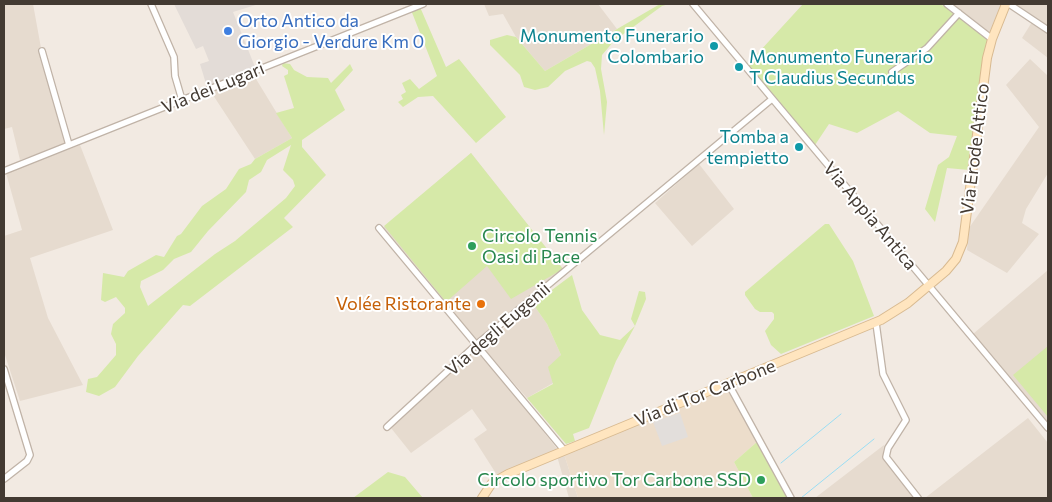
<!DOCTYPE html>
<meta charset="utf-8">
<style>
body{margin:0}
#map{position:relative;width:1052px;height:502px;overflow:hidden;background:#f2eae2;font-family:Commissioner,sans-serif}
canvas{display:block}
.frame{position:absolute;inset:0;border:5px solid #433a32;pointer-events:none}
</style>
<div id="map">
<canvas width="1052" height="502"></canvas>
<div class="frame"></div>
</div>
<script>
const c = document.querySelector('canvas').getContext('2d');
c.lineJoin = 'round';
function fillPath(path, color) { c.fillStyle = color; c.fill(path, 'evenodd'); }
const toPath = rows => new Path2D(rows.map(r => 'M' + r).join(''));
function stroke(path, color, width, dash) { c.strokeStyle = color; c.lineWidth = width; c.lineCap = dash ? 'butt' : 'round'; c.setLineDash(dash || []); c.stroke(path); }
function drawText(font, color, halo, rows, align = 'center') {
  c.font = font + ' Commissioner,sans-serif'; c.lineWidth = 4; c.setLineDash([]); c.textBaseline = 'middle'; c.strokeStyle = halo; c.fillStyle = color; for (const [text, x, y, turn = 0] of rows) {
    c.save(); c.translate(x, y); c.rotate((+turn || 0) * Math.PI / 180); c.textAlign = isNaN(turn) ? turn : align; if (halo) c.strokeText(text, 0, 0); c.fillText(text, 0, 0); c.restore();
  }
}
fillPath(toPath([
 [4,4,33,4,41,48,38,49,66,144,20,160,12,127,4,129],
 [484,4,598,4,617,29,545,71,516,37,503,14,489,16],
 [953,4,1004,4,990,33],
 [1015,4,1048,4,1048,26],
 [1032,22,1048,32,1048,58,1022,38],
 [1030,59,1048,76,1048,173,1026,209,1022,223,1039,234,1007,273,967,250,969,228,1039,127,1006,85],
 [253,74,292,138,255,159,211,92],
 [80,145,113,230,30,258,48,318,83,385,20,401,4,352,4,236,22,230,6,173],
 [471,153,563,269,478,341,383,228],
 [699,164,734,209,692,246,655,203],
 [1048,270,1048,424,973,334],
 [533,304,547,324,561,355,553,383,527,398,482,347],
 [477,348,558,450,497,475,474,439,487,430,472,409,411,453,391,428],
 [1028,418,1048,443,1048,498,925,498],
 [884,445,883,455,885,460,915,498,815,498],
 [564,454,578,498,569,498,557,456]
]), '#e6dbcf');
fillPath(toPath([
 [174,4,259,4,233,12,255,67,207,87,200,64,209,61,203,46,196,49]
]), '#e3dcd7');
fillPath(toPath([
 [726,388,758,441,734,462,753,498,578,498,564,454]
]), '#ecddcb');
fillPath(toPath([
 [660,4,669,4,662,6,614,41,602,55,601,69,607,102,604,135,600,91,595,68,591,62,587,61,565,71,548,87,535,90,524,87,520,75,490,45,490,40,507,35,516,37,545,71],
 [803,4,941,4,988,40,969,170,947,168,935,222,925,209,938,165,949,157,957,136,930,133,898,111,857,133,829,124,815,145,748,64],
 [420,7,446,67,459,59,506,117,476,143,433,96,418,97,403,107,398,102,403,99,401,95,406,92,402,83,410,79,419,89,437,76,411,10],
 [283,63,290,64,294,70,307,77,328,78,331,83,350,64,353,70,335,90,345,110,302,140,302,147,326,175,284,218,293,227,190,306,183,305,138,356,115,387,99,396,86,392,88,379,97,377,116,355,116,344,111,334,113,324,125,313,125,308,116,297,105,302,101,300,103,273,124,277,128,271,156,255,164,257,177,236,181,234,202,206,226,189,239,169,251,164,255,159,292,138,276,113,294,108,284,76,288,74,288,70,282,66],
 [291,145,283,170,293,180,295,186,286,198,235,241,215,254,148,306,140,287,141,281,163,270,174,259,191,252,208,231,246,192,249,180,261,172,267,160],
 [471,153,563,269,511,299,487,266,446,302,384,226],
 [825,224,829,224,853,261,874,316,781,354,771,345,765,331,774,319,774,314,772,312,760,312,755,309,745,295,745,292],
 [572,275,582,310,600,335,620,340,635,326,631,319,639,291,645,292,646,299,635,326,616,361,589,428,573,434,575,441,566,444,527,398,553,384,548,367,561,355,547,324,533,304],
 [1048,346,1048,417,1013,375],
 [758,441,790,498,753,498,734,462],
 [388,472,405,477,423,498,353,498]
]), '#d6e9a8');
fillPath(toPath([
 [680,413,688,437,662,446,653,422]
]), '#e2dedb');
stroke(toPath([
 [781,463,841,414],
 [801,498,874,439]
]), '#9addf3', 1);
const street = toPath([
 [151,4,174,57,175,76,182,100],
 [693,4,1048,428],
 [947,4,992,39],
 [1009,4,1048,30],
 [42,51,69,145],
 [892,72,927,48,959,13],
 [4,171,423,4],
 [379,228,564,450],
 [876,323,883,374,906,420,888,448,886,457,918,498],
 [4,369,30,455,27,461,4,479],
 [728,383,791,498],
 [387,427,477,344,772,99]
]);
const secondary = toPath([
 [482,498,492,483,508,474,881,320,908,303,946,271,956,259,963,242,987,58,992,39,1006,4]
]);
stroke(street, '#c0b3a7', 8);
stroke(secondary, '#d8ba91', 10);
stroke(street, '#fff', 5.5);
stroke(secondary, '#ffe5bf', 8);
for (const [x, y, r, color] of [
 [228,31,5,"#3f7fe0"],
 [714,46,5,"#0f9aa8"],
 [739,67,5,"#0f9aa8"],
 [799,147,5,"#0f9aa8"],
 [472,246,5,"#2e9e5b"],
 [481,304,5,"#e8710a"],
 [761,480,5,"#2e9e5b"]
]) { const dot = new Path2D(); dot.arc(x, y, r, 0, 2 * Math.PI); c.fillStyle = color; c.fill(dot); stroke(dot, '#fff', 2); }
drawText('18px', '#366cbe', '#fff', [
 ["Orto Antico da",238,21],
 ["Giorgio - Verdure Km 0",238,42]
], 'left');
drawText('18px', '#0d838f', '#fff', [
 ["Monumento Funerario",704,36],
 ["Colombario",704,57],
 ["Monumento Funerario",749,57,"left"],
 ["T Claudius Secundus",749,78,"left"],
 ["Tomba a",789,137],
 ["tempietto",789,158]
], 'right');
drawText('18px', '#433a32', '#fff', [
 ["Via dei Lugari",213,88,-22],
 ["Via Erode Attico",975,149,-83],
 ["Via Appia Antica",870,216,50],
 ["Via degli Eugenii",498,329,-41],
 ["Via di Tor Carbone",705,393,-22]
]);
drawText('18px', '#27864d', '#fff', [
 ["Circolo Tennis",482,236],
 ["Oasi di Pace",482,257],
 ["Circolo sportivo Tor Carbone SSD",751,480,"right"]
], 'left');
drawText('18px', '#c56008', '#fff', [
 ["Volée Ristorante",471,304]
], 'right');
</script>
